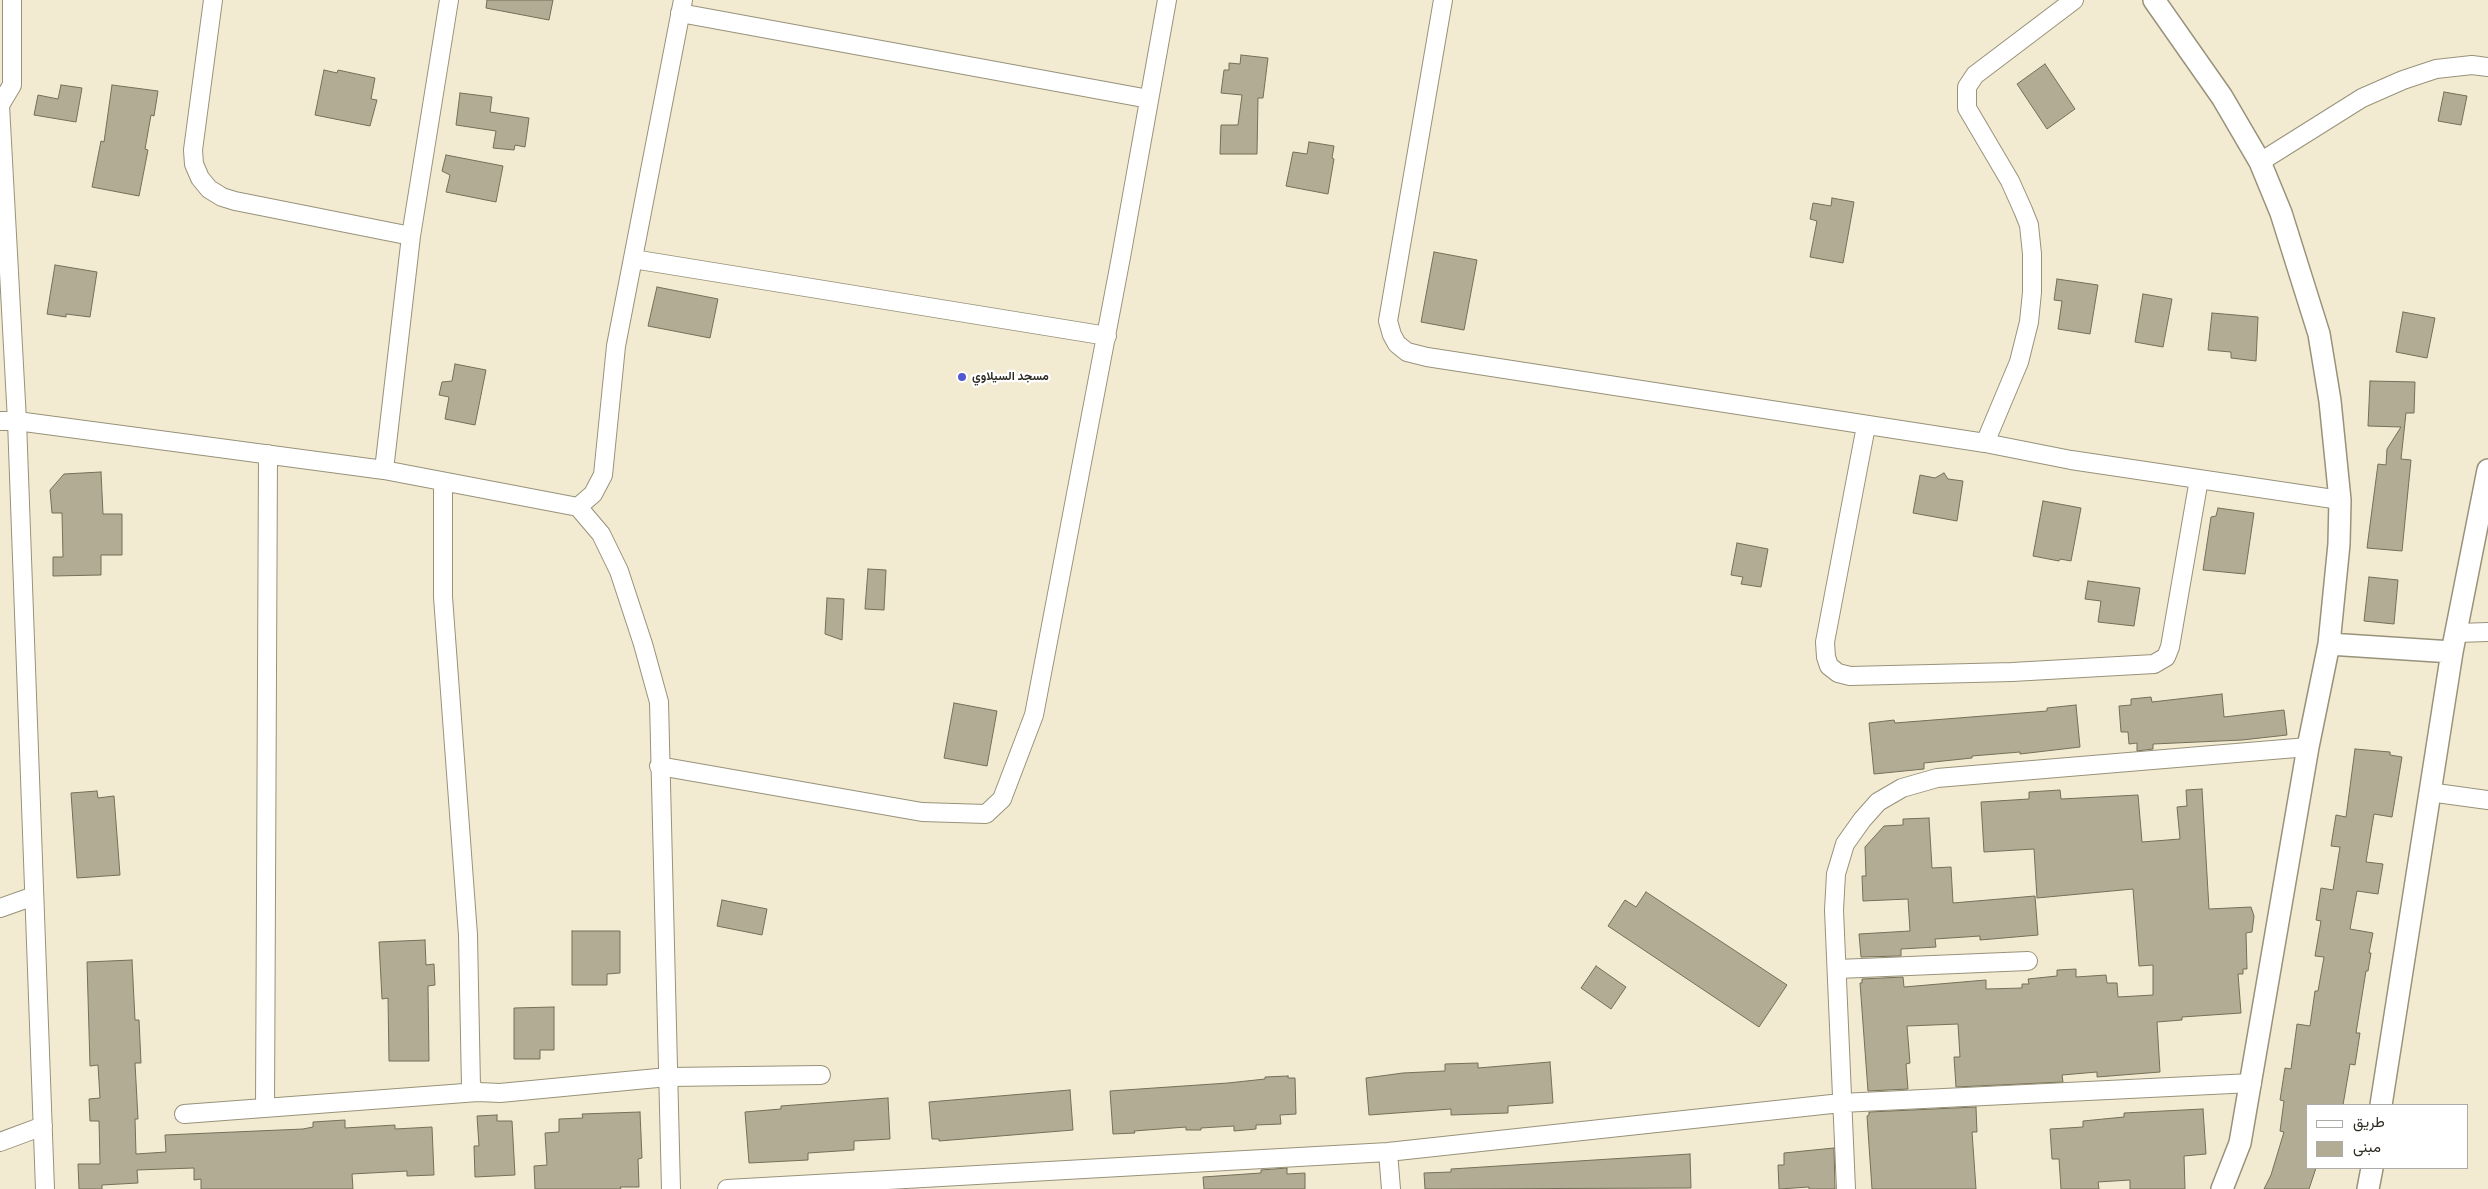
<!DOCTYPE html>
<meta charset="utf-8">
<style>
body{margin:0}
#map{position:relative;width:2488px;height:1189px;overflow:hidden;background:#f2ebd2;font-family:"Roboto Condensed",Vazirmatn,sans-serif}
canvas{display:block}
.legend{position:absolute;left:2306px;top:1104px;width:162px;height:65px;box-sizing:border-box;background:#fff;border:1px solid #acaba7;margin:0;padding:6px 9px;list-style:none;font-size:15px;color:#2f2c23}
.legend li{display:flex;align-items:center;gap:10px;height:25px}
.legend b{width:25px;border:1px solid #acaba7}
</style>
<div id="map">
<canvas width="2488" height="1189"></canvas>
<ul class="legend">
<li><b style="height:6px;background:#fff"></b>طريق</li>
<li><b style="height:14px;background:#b2ac94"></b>مبنى</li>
</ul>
</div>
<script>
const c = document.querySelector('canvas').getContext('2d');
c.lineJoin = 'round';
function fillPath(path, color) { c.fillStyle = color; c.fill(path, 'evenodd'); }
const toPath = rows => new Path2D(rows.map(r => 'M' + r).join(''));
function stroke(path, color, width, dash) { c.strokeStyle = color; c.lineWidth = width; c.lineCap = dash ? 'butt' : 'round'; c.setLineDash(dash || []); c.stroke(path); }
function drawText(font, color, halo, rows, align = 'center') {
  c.font = font + ' "Roboto Condensed",Vazirmatn,sans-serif'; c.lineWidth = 4.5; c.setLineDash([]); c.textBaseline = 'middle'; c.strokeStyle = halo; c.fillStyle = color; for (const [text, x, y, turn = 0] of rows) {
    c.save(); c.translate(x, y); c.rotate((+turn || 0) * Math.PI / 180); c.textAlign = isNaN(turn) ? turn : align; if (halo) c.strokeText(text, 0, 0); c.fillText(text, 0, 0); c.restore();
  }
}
const building = toPath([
 [487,0,553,0,549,20,486,8,487,0],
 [1241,55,1268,58,1263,98,1258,98,1257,154,1220,154,1221,125,1238,125,1242,95,1221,93,1224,70,1229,70,1229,63,1240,64,1241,55],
 [2045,64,2075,109,2047,129,2017,84,2045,64],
 [324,70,337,73,338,70,375,78,371,99,377,100,370,126,315,115,324,70],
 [61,85,82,88,76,122,34,115,38,95,58,99,61,85],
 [112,85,158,91,154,116,151,115,145,149,148,150,139,196,92,187,101,141,104,142,112,85],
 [2444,92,2467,96,2461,125,2438,121,2444,92],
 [460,93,492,97,490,112,529,118,525,147,515,145,514,150,493,148,496,131,456,125,460,93],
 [1309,142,1334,146,1332,158,1334,159,1328,194,1286,186,1293,152,1307,154,1309,142],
 [446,155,503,166,496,202,446,192,450,175,442,171,446,155],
 [1832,198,1854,202,1843,263,1810,257,1817,221,1810,219,1813,203,1831,206,1832,198],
 [1434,252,1477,260,1464,330,1421,322,1434,252],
 [55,265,97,272,90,317,66,314,66,317,47,314,55,265],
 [2057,279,2098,285,2090,334,2058,329,2062,301,2054,300,2057,279],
 [657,287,718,299,710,338,648,326,657,287],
 [2143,294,2172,299,2163,347,2135,342,2143,294],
 [2403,312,2435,318,2427,358,2396,352,2403,312],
 [2212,313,2258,317,2256,361,2231,358,2231,352,2208,350,2212,313],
 [455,364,486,370,475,425,445,419,449,397,439,395,442,382,452,381,455,364],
 [2370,381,2415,382,2414,413,2406,413,2401,459,2411,460,2402,551,2367,548,2378,464,2386,465,2387,449,2401,427,2368,426,2370,381],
 [101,472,103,514,122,514,122,555,101,555,101,575,53,576,53,557,63,557,62,513,52,513,50,490,64,474,101,472],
 [1944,473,1948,479,1963,481,1957,521,1913,513,1920,475,1935,478,1944,473],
 [2043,501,2081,508,2071,561,2060,559,2059,561,2033,556,2043,501],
 [2218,508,2254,513,2245,574,2203,570,2211,517,2216,516,2218,508],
 [1737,543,1768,549,1761,587,1741,584,1743,577,1731,575,1737,543],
 [868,569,886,570,884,610,865,609,868,569],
 [2369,577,2398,580,2394,624,2364,621,2369,577],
 [2088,581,2140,588,2134,626,2098,622,2101,601,2085,599,2088,581],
 [827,598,844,599,842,640,825,634,827,598],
 [2222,694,2224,717,2284,710,2287,735,2242,740,2153,744,2153,749,2137,751,2137,743,2129,744,2128,732,2121,732,2119,706,2131,705,2131,699,2151,697,2152,702,2222,694],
 [954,703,997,711,987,766,944,758,954,703],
 [2076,705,2080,747,2020,754,2020,752,1972,756,1972,758,1924,763,1924,769,1874,774,1869,723,1894,720,1895,723,2047,711,2047,708,2076,705],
 [2355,749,2390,752,2390,755,2402,757,2392,817,2374,814,2366,862,2383,864,2378,894,2357,891,2350,929,2373,933,2369,953,2371,953,2368,971,2366,971,2356,1033,2360,1033,2355,1065,2350,1064,2343,1105,2307,1105,2307,1168,2316,1168,2309,1189,2264,1189,2271,1175,2284,1132,2280,1131,2284,1101,2280,1100,2285,1068,2291,1069,2297,1024,2310,1026,2315,991,2318,991,2324,957,2315,956,2321,921,2316,920,2321,888,2333,890,2340,847,2331,846,2336,815,2346,817,2355,749],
 [2202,789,2209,909,2251,907,2254,916,2252,932,2246,933,2247,969,2243,969,2243,974,2238,974,2241,1013,2182,1017,2182,1020,2157,1022,2160,1072,2097,1077,2097,1072,2062,1075,2063,1082,1956,1087,1954,1057,1960,1057,1958,1024,1907,1026,1910,1063,1906,1064,1908,1089,1868,1091,1860,983,1862,983,1862,979,1903,977,1904,987,1986,980,1986,989,2022,988,2022,984,2029,984,2028,979,2057,976,2057,970,2076,969,2076,977,2106,975,2107,983,2117,983,2118,997,2153,995,2153,965,2139,966,2133,889,2037,898,2034,849,1984,852,1981,802,2029,799,2029,792,2060,790,2061,799,2138,795,2142,842,2180,839,2177,807,2187,806,2186,790,2202,789],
 [97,791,98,798,114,796,120,875,77,878,71,793,97,791],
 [1929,818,1932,868,1951,867,1953,903,2035,896,2038,935,1980,940,1980,936,1935,939,1936,947,1901,949,1901,956,1861,957,1859,934,1910,931,1908,899,1863,901,1862,876,1866,876,1865,847,1884,826,1903,825,1903,819,1929,818],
 [1646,892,1787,985,1759,1027,1608,926,1625,900,1636,907,1646,892],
 [722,900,767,909,762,935,717,926,722,900],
 [572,931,620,931,620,973,607,974,607,985,572,985,572,931],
 [425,940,426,965,434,964,435,985,428,986,429,1061,389,1061,388,998,382,999,379,942,425,940],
 [132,960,135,1020,139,1020,141,1063,135,1063,138,1119,135,1119,136,1154,166,1152,165,1135,303,1129,313,1127,313,1122,345,1120,345,1128,395,1125,395,1129,432,1127,434,1175,407,1176,407,1171,352,1174,353,1189,201,1189,201,1179,194,1180,194,1168,137,1170,138,1183,102,1185,102,1189,79,1189,78,1164,100,1164,99,1121,90,1121,89,1099,100,1098,98,1065,90,1066,87,962,132,960],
 [1596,966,1626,987,1611,1009,1581,988,1596,966],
 [554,1007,554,1050,540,1050,540,1059,514,1059,514,1008,554,1007],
 [1550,1062,1553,1103,1508,1106,1508,1113,1451,1115,1451,1109,1369,1115,1366,1078,1403,1073,1445,1071,1445,1064,1478,1063,1478,1068,1550,1062],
 [1288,1076,1288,1078,1295,1078,1296,1114,1280,1115,1281,1124,1256,1125,1256,1129,1234,1131,1234,1126,1201,1128,1201,1130,1186,1130,1186,1127,1134,1131,1135,1133,1113,1134,1110,1091,1228,1083,1265,1079,1265,1077,1288,1076],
 [1070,1090,1073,1130,939,1141,939,1139,932,1139,929,1102,1070,1090],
 [888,1098,890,1139,854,1141,854,1150,808,1153,808,1160,749,1163,745,1112,781,1109,781,1106,888,1098],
 [1976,1107,1977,1132,1972,1132,1976,1189,1872,1189,1867,1116,1869,1115,1869,1112,1976,1107],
 [2203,1109,2206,1154,2184,1156,2185,1189,2130,1189,2130,1180,2098,1182,2099,1189,2061,1189,2059,1159,2052,1159,2050,1129,2083,1127,2083,1121,2124,1117,2124,1113,2203,1109],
 [640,1112,642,1158,638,1159,639,1187,620,1187,621,1189,535,1189,534,1166,547,1165,545,1133,559,1132,559,1119,583,1118,582,1114,640,1112],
 [497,1115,497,1121,512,1121,515,1175,475,1177,474,1146,479,1146,477,1116,497,1115],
 [1834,1148,1835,1189,1809,1189,1809,1187,1779,1189,1778,1165,1784,1165,1784,1153,1834,1148],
 [1690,1154,1691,1188,1425,1189,1424,1173,1451,1172,1451,1169,1690,1154],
 [1287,1168,1287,1174,1305,1173,1305,1189,1204,1189,1203,1177,1261,1173,1261,1170,1287,1168]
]);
fillPath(building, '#b2ac94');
stroke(building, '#746f58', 1);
const minor = toPath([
 [213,0,193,150,194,164,200,178,209,189,222,197,235,201,411,236],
 [1443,0,1388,321,1392,335,1397,344,1407,352,1427,357,1985,443,2071,460,2340,500],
 [680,13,1149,99],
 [0,105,17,421,45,1189],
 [0,105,12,85,12,0],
 [2260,162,2362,98,2403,80,2436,69,2472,65,2488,67],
 [633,259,1107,336],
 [0,421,17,421,384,470,578,507,601,534,619,571,643,644,659,702,671,1189],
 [1866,426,1825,642,1826,657,1829,666,1838,673,1850,676,2012,672,2154,664,2166,657,2170,647,2199,479],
 [1985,443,2019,362,2029,322,2032,292,2032,254,2029,225,2023,210,2010,181,1967,108,1967,87,1975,75,2074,0],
 [384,470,411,236,449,0],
 [443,483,443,597,468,935,471,1087,478,1092,500,1093,668,1077,821,1075],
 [578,507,593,494,603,475,616,346,683,0],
 [2457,633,2488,632],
 [659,766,922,812,986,814,1002,799,1034,715,1121,257,1167,0],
 [2429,792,2488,800],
 [0,908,34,896],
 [1838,969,2028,961],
 [265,1108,268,454],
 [184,1114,478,1092],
 [0,1142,43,1126],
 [1388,1152,1391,1189],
 [727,1189,1388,1152,1841,1103,2252,1083],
 [1846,1189,1834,910,1836,874,1845,844,1862,820,1878,802,1902,788,1937,778,2308,747]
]);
const tertiary = toPath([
 [2154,0,2222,97,2260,162,2281,213,2319,334,2330,401,2340,500,2339,544,2329,644,2308,747,2240,1143,2222,1189],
 [2329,644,2452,652],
 [2381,1105,2452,652,2488,470],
 [2368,1189,2372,1168]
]);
stroke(minor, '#98927a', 20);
stroke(tertiary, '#98927a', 24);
stroke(minor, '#fff', 18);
stroke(tertiary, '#fff', 21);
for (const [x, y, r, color] of [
 [962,377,5,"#5259cf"]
]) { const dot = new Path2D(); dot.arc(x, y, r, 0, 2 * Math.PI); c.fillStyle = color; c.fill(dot); stroke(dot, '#fff', 2); }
drawText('bold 12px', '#2f2c23', '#fff', [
 ["مسجد السيلاوي",972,377]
], 'left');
</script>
